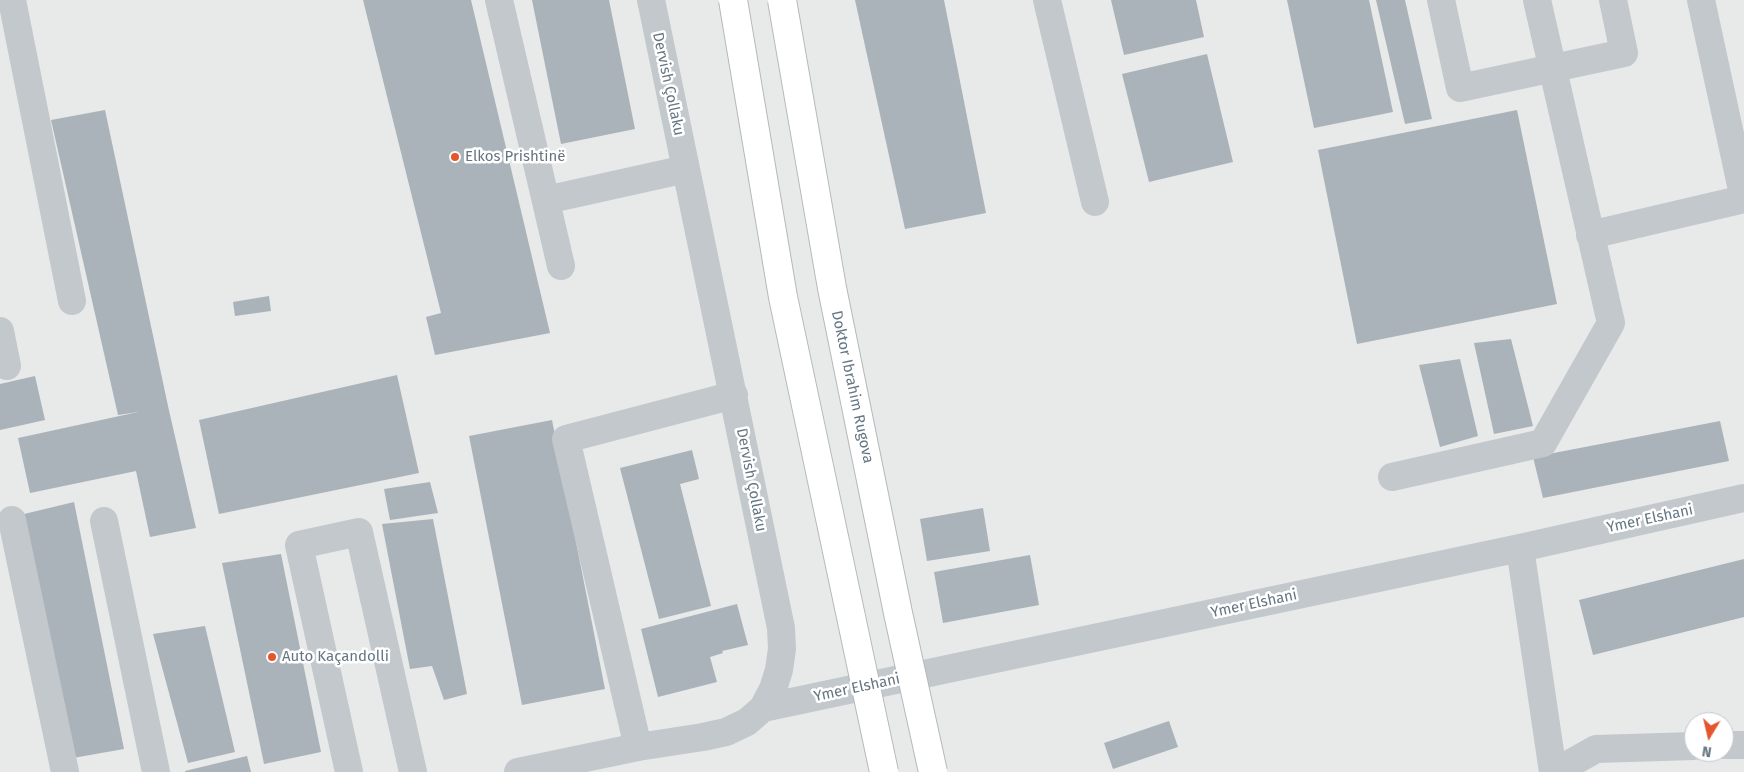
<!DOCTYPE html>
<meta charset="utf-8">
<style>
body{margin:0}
#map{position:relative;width:1744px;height:772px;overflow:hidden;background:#fafaf8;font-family:"Fira Sans",sans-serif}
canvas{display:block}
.north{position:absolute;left:1684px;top:712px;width:50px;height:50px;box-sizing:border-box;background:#fff;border:1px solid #c1c8cd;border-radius:50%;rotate:189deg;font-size:14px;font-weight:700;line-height:20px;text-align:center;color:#657683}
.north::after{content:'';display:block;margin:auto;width:18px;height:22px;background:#e4572e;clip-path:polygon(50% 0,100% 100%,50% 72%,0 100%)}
</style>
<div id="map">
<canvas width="1744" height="772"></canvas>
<div class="north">N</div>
</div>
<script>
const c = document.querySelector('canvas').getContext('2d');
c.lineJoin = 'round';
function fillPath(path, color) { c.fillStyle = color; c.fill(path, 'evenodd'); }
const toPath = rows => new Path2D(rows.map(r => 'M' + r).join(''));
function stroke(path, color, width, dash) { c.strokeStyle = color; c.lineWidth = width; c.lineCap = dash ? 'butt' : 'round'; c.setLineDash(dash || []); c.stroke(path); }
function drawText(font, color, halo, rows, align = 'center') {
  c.font = font + ' "Fira Sans",sans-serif'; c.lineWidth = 5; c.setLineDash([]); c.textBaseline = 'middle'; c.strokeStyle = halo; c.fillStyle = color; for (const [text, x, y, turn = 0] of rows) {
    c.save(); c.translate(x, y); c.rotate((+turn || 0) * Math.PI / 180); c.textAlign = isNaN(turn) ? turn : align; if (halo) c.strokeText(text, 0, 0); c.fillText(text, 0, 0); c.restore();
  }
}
fillPath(toPath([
 [0,0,1744,0,1744,772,0,772],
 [1694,722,1724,722,1724,752,1694,752]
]), '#e8e9e9');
fillPath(toPath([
 [363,0,471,0,550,333,435,355,426,317,441,313],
 [532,0,609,0,635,129,561,144],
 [855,0,944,0,986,213,905,229],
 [1111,0,1196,0,1204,37,1124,55],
 [1287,0,1369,0,1393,112,1314,128],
 [1376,0,1405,0,1432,119,1405,124],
 [1207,54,1233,162,1149,182,1122,74],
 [105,110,168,406,196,528,150,537,136,471,30,493,18,438,138,412,118,415,51,120],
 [1517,110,1557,304,1357,344,1318,150],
 [269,296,271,311,235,316,233,302],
 [1511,339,1533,426,1494,434,1474,343],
 [1460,359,1478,436,1440,447,1419,365],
 [397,375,419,473,219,514,199,420],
 [35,376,45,420,0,430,0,384],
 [552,420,605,689,522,705,469,436],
 [1720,421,1729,461,1543,498,1533,457],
 [692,450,699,479,680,484,711,606,659,619,620,468],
 [430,482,438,513,390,520,384,489],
 [74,502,124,749,73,758,20,515],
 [983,508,990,551,927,561,920,519],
 [433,519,467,694,444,700,432,666,410,669,382,524],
 [281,554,321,752,264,764,222,563],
 [1030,555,1039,605,943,623,934,572],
 [1744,559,1744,617,1593,655,1579,600],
 [737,604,748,645,722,651,723,653,710,657,717,682,658,697,641,629],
 [205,626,235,752,188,763,153,634],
 [1169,721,1178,747,1113,769,1104,743],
 [247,756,251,772,185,772,185,771]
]), '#aab3b9');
stroke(toPath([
 [12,0,72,301],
 [499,0,561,266],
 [1047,0,1095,202],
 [1441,0,1460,88,1624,53,1613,0],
 [546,200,686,169],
 [1590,235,1744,199,1701,0],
 [0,331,7,366],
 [1392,477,1543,443,1611,323,1537,0],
 [12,520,65,772],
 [104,521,156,772],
 [1520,548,1553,772],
 [763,708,1520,548,1744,498],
 [1724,745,1744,745],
 [638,747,566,439,734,395],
 [349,772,299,545,359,532,413,772],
 [518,772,638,747,703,737,726,732,747,722,763,708,773,689,779,670,782,649,781,628,651,0],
 [1555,772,1596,749,1694,746]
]), '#c3c8cc', 28);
const highwayBridge = toPath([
 [733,0,783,297,884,772],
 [782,0,832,288,898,613,933,772]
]);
stroke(highwayBridge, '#b4b9bd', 30, []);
stroke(highwayBridge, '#fff', 28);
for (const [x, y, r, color] of [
 [455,157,5,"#e4572e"],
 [272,657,5,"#e4572e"]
]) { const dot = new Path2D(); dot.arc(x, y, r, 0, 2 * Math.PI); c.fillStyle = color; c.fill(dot); stroke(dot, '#fff', 2); }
drawText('15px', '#657683', '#fff', [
 ["Dervish Çollaku",668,84,78],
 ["Doktor Ibrahim Rugova",852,387,78],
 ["Dervish Çollaku",751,480,79],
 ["Ymer Elshani",1650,519,-12],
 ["Ymer Elshani",1254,604,-12],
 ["Ymer Elshani",857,688,-12]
]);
drawText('15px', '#657683', '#fff', [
 ["Elkos Prishtinë",465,157],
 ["Auto Kaçandolli",282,657]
], 'left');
</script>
